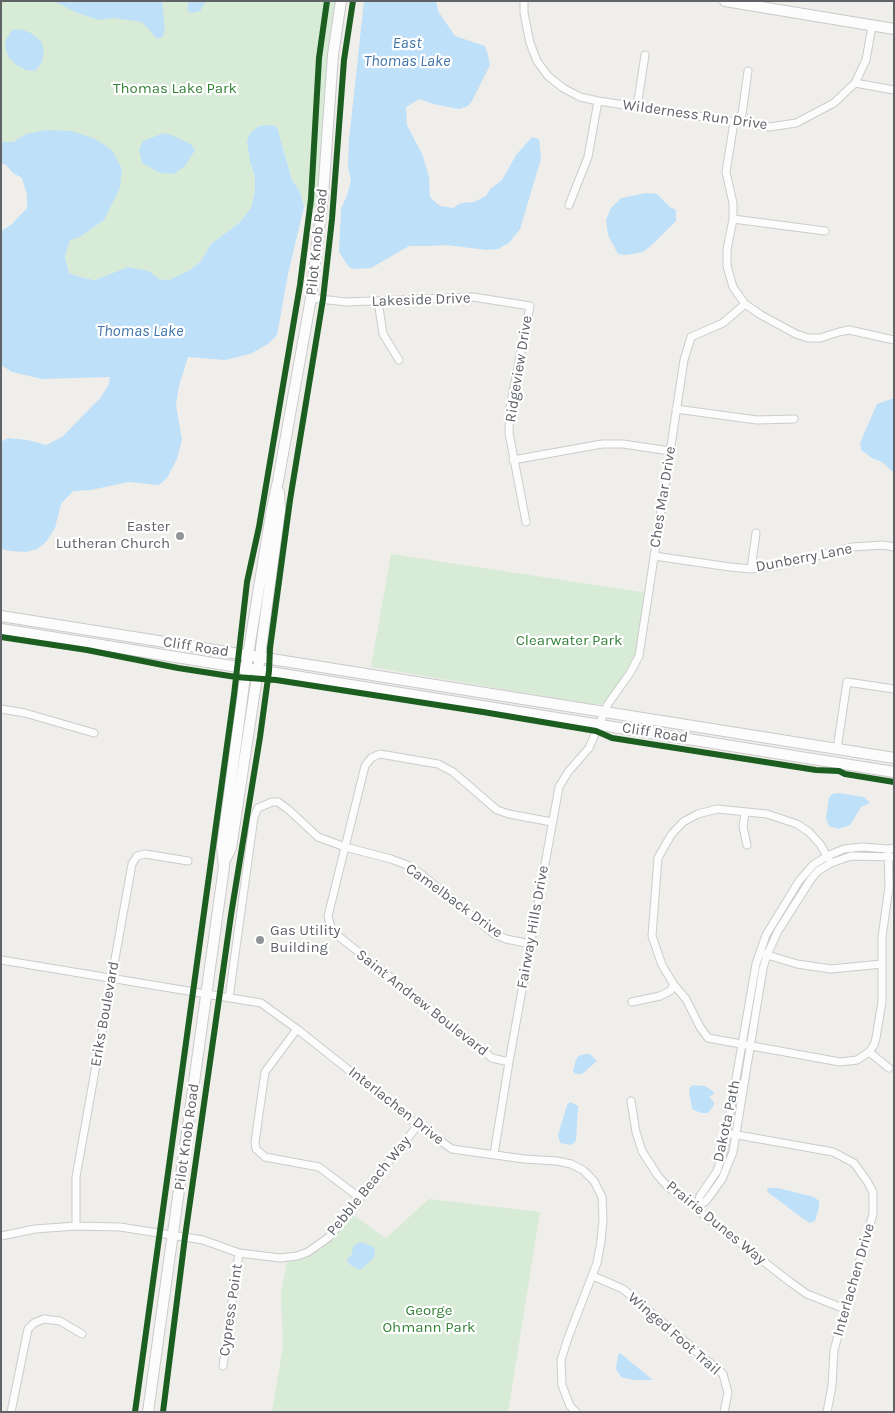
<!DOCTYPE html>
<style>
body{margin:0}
#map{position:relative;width:895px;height:1413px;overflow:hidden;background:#efeeea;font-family:Karla,sans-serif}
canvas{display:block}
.frame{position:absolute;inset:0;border:2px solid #5f6368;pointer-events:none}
</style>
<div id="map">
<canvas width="895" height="1413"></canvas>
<div class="frame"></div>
</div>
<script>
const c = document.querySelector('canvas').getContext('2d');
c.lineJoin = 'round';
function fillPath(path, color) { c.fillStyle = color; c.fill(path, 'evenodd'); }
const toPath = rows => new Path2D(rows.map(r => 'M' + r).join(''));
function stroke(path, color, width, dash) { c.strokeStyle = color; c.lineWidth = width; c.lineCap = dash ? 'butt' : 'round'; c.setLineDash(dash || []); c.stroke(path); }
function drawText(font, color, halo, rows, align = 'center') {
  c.font = font + ' Karla,sans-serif'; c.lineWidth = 4.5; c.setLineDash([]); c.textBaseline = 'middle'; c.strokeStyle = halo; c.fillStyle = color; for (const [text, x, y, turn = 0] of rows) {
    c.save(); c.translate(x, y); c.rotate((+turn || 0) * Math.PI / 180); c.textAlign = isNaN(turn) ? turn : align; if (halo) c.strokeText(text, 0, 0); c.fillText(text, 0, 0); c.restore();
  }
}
fillPath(toPath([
 [1,1,341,1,322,209,304,207,300,192,292,180,277,127,250,162,255,177,255,191,251,208,239,223,211,244,201,261,190,270,169,280,159,279,149,271,128,267,95,280,84,278,69,273,65,257,70,239,80,237,104,220,111,204,26,134,13,142,1,142],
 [391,554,648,593,639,656,608,704,591,704,371,667],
 [429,1199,540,1212,508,1412,272,1412,283,1346,281,1294,288,1256,313,1249,350,1213,386,1238]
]), '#d8ebd6');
fillPath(toPath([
 [54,1,162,1,165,29,163,37,157,39,142,22,113,18,99,20,75,12],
 [189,1,206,1,200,11,190,13,187,9],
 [364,1,436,1,438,11,455,36,485,46,488,55,490,65,472,101,468,106,459,109,433,104,419,99,406,107,407,125,423,156,429,177,430,197,440,206,453,208,461,203,474,202,486,196,490,189,502,180,516,155,532,137,539,139,541,159,520,229,509,243,498,249,487,250,446,245,429,246,409,246,371,268,353,269,349,267,339,252,341,209,347,195,351,181,348,167,349,140],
 [20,29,31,33,41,41,44,50,42,62,35,71,26,70,18,66,9,58,6,50,5,41,12,30],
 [271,125,277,127,292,180,300,192,304,207,288,274,277,335,268,344,250,354,225,360,188,357,179,386,176,405,182,440,177,459,167,478,159,485,128,482,91,490,73,491,61,504,55,528,46,542,37,549,26,552,11,551,1,549,1,442,8,438,28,440,46,445,62,437,101,397,109,384,110,377,42,379,12,372,1,365,1,231,12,224,27,208,27,195,22,178,13,173,5,164,1,164,1,142,13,142,26,134,46,130,72,131,95,139,112,150,122,169,120,188,104,220,80,237,70,240,65,257,69,273,84,278,95,280,128,267,149,271,159,279,169,280,190,270,201,261,211,244,239,223,251,208,255,191,255,177,250,162,247,142,250,133,259,126],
 [164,133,171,135,191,144,195,150,185,166,174,174,160,173,142,163,139,150,143,141],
 [646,193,657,194,670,207,676,210,676,221,653,244,643,252,626,255,618,254,608,235,606,220,611,208,621,198],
 [894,398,894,473,882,462,872,458,861,450,860,443,877,404],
 [839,793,864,797,870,803,861,807,850,825,838,829,829,826,826,818,829,798,832,794],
 [585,1054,590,1054,597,1061,582,1074,575,1074,573,1071,576,1060,578,1056],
 [694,1085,705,1086,713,1091,714,1094,709,1097,714,1102,714,1105,708,1113,701,1113,692,1109,689,1090,690,1087],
 [570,1102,578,1106,576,1140,574,1143,570,1145,560,1143,558,1135,567,1105],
 [768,1188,778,1188,814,1197,819,1201,819,1207,815,1221,810,1223,802,1218,769,1193,767,1191],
 [361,1242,374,1247,375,1253,373,1259,360,1270,349,1264,347,1260,352,1254,353,1246],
 [620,1353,653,1380,634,1380,621,1377,616,1369,618,1355]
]), '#bfe0f9');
const street = toPath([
 [524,1,524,13,530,43,537,61,548,76,563,88,580,97,598,101,770,127,796,123,834,103,855,83,866,60,872,26],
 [748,71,742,114,734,122,726,172,733,203,733,219,727,250,727,266,733,287,745,304,761,315,796,334,808,338,820,338,839,332,849,330,894,340],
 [855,83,894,90],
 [637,107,645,55],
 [569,205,588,157,598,101],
 [733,219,825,231],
 [311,298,346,302,473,297,530,306,510,407,509,433,526,522],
 [378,301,383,334,399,360],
 [676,409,757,420,794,419],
 [513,460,602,444,623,444,670,451],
 [654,556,730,567,751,569,777,566,852,547,883,545,894,547],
 [751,569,756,533],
 [1,709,25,713,94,733],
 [837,749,847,682,894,689],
 [745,812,743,827,747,845],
 [831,863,820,844,809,832,797,824,767,814,717,809,698,814,683,822,671,835,658,858,652,936,662,965,674,985,686,999,700,1027,708,1038,840,1062,857,1060,869,1052,874,1045,876,1038,882,1002,882,937,889,887,888,849],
 [764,954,797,964,831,969,882,964],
 [1,960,261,1003,297,1029,418,1125,452,1149,524,1159,557,1161,571,1164,583,1170,594,1181,602,1197,603,1219,601,1241,597,1263,568,1338,561,1360,562,1385,570,1406,576,1412],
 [229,998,254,817,258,808,272,802,278,802,289,810,318,837,345,847,391,859,407,865,421,874,494,934,506,939,531,944],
 [632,1002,660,996,670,991,674,985],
 [297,1029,265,1072,255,1142,256,1149,265,1157,319,1167,360,1198],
 [869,1052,889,1068],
 [509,1062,492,1058,332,931,328,916,365,766,371,758,380,754,438,764,453,772,497,810,509,814,552,822],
 [631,1101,636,1132,642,1151,658,1176,668,1187,790,1282,807,1294,845,1309],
 [732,1134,833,1152,854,1163,867,1181,873,1192,873,1214,834,1350,832,1386,827,1412],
 [494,1154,509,1062,559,787,568,772,589,748,608,704,630,673,639,656,684,360,691,337,723,323,745,304],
 [696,1208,700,1196,717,1171,723,1153,756,964,766,935,799,881,813,865,827,856,844,849,862,847,888,849,894,848],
 [696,1208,706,1201,722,1179,733,1152,763,968,767,955,778,931,811,879,818,871,831,863,851,856,894,857],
 [76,1226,76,1177,132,864,137,856,145,854,188,861],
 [1,1236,35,1229,76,1226,120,1227,203,1240,239,1253,280,1258,297,1256,308,1252,329,1237,418,1125],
 [593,1276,623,1289,723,1374,728,1393,724,1412],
 [223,1366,239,1253],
 [11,1412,28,1329,34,1323,44,1319,60,1321,82,1334]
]);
const secondary = toPath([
 [725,1,894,29],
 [1,616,894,758],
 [1,629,894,772],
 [224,862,231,848,258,670,280,510,279,492],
 [148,1412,224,867,222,847,248,655,272,508,278,481,311,298,323,195,333,55,341,1]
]);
stroke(street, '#cbcccc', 9);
stroke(secondary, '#cacacb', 12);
stroke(street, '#fdfcfc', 7);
stroke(secondary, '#fdfcfc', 10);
stroke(toPath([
 [1,637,87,650,178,668,236,677,276,680,483,712,596,731,612,738,816,770,839,771,845,774,894,782],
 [135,1412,234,695,247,582,259,527,300,285,311,199,319,58,327,1],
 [163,1412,185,1237,231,915,260,737,269,671,270,648,290,500,323,299,332,219,344,60,353,1]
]), '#1b5e20', 6);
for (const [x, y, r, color] of [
 [180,536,5,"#919496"],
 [260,940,5,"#919496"]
]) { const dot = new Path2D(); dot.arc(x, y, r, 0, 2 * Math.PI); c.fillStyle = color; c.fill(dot); stroke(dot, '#fff', 2); }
drawText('15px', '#348238', '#fff', [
 ["Thomas Lake Park",175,89],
 ["Clearwater Park",569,641],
 ["George",429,1311],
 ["Ohmann Park",429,1328]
]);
drawText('15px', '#5f6368', '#fff', [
 ["Wilderness Run Drive",695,115,8],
 ["Pilot Knob Road",317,242,-84],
 ["Lakeside Drive",421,300,-2],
 ["Ridgeview Drive",519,369,-81],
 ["Ches Mar Drive",663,497,-81],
 ["Dunberry Lane",804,558,-11],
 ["Cliff Road",196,647,9],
 ["Cliff Road",655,733,9],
 ["Camelback Drive",454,901,36],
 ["Fairway Hills Drive",533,927,-80],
 ["Saint Andrew Boulevard",422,1003,38],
 ["Eriks Boulevard",105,1014,-80],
 ["Interlachen Drive",396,1106,38],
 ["Dakota Path",727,1121,-78],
 ["Pilot Knob Road",187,1137,-82],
 ["Pebble Beach Way",369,1186,-51],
 ["Prairie Dunes Way",716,1223,39],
 ["Interlachen Drive",854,1280,-74],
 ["Cypress Point",231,1310,-82],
 ["Winged Foot Trail",674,1334,41]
]);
drawText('15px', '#5f6368', '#fff', [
 ["Easter",170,527],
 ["Lutheran Church",170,544],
 ["Gas Utility",270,931,"left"],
 ["Building",270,948,"left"]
], 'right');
drawText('italic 16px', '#4174aa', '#fff', [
 ["East",407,43],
 ["Thomas Lake",407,61],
 ["Thomas Lake",140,331]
]);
</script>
